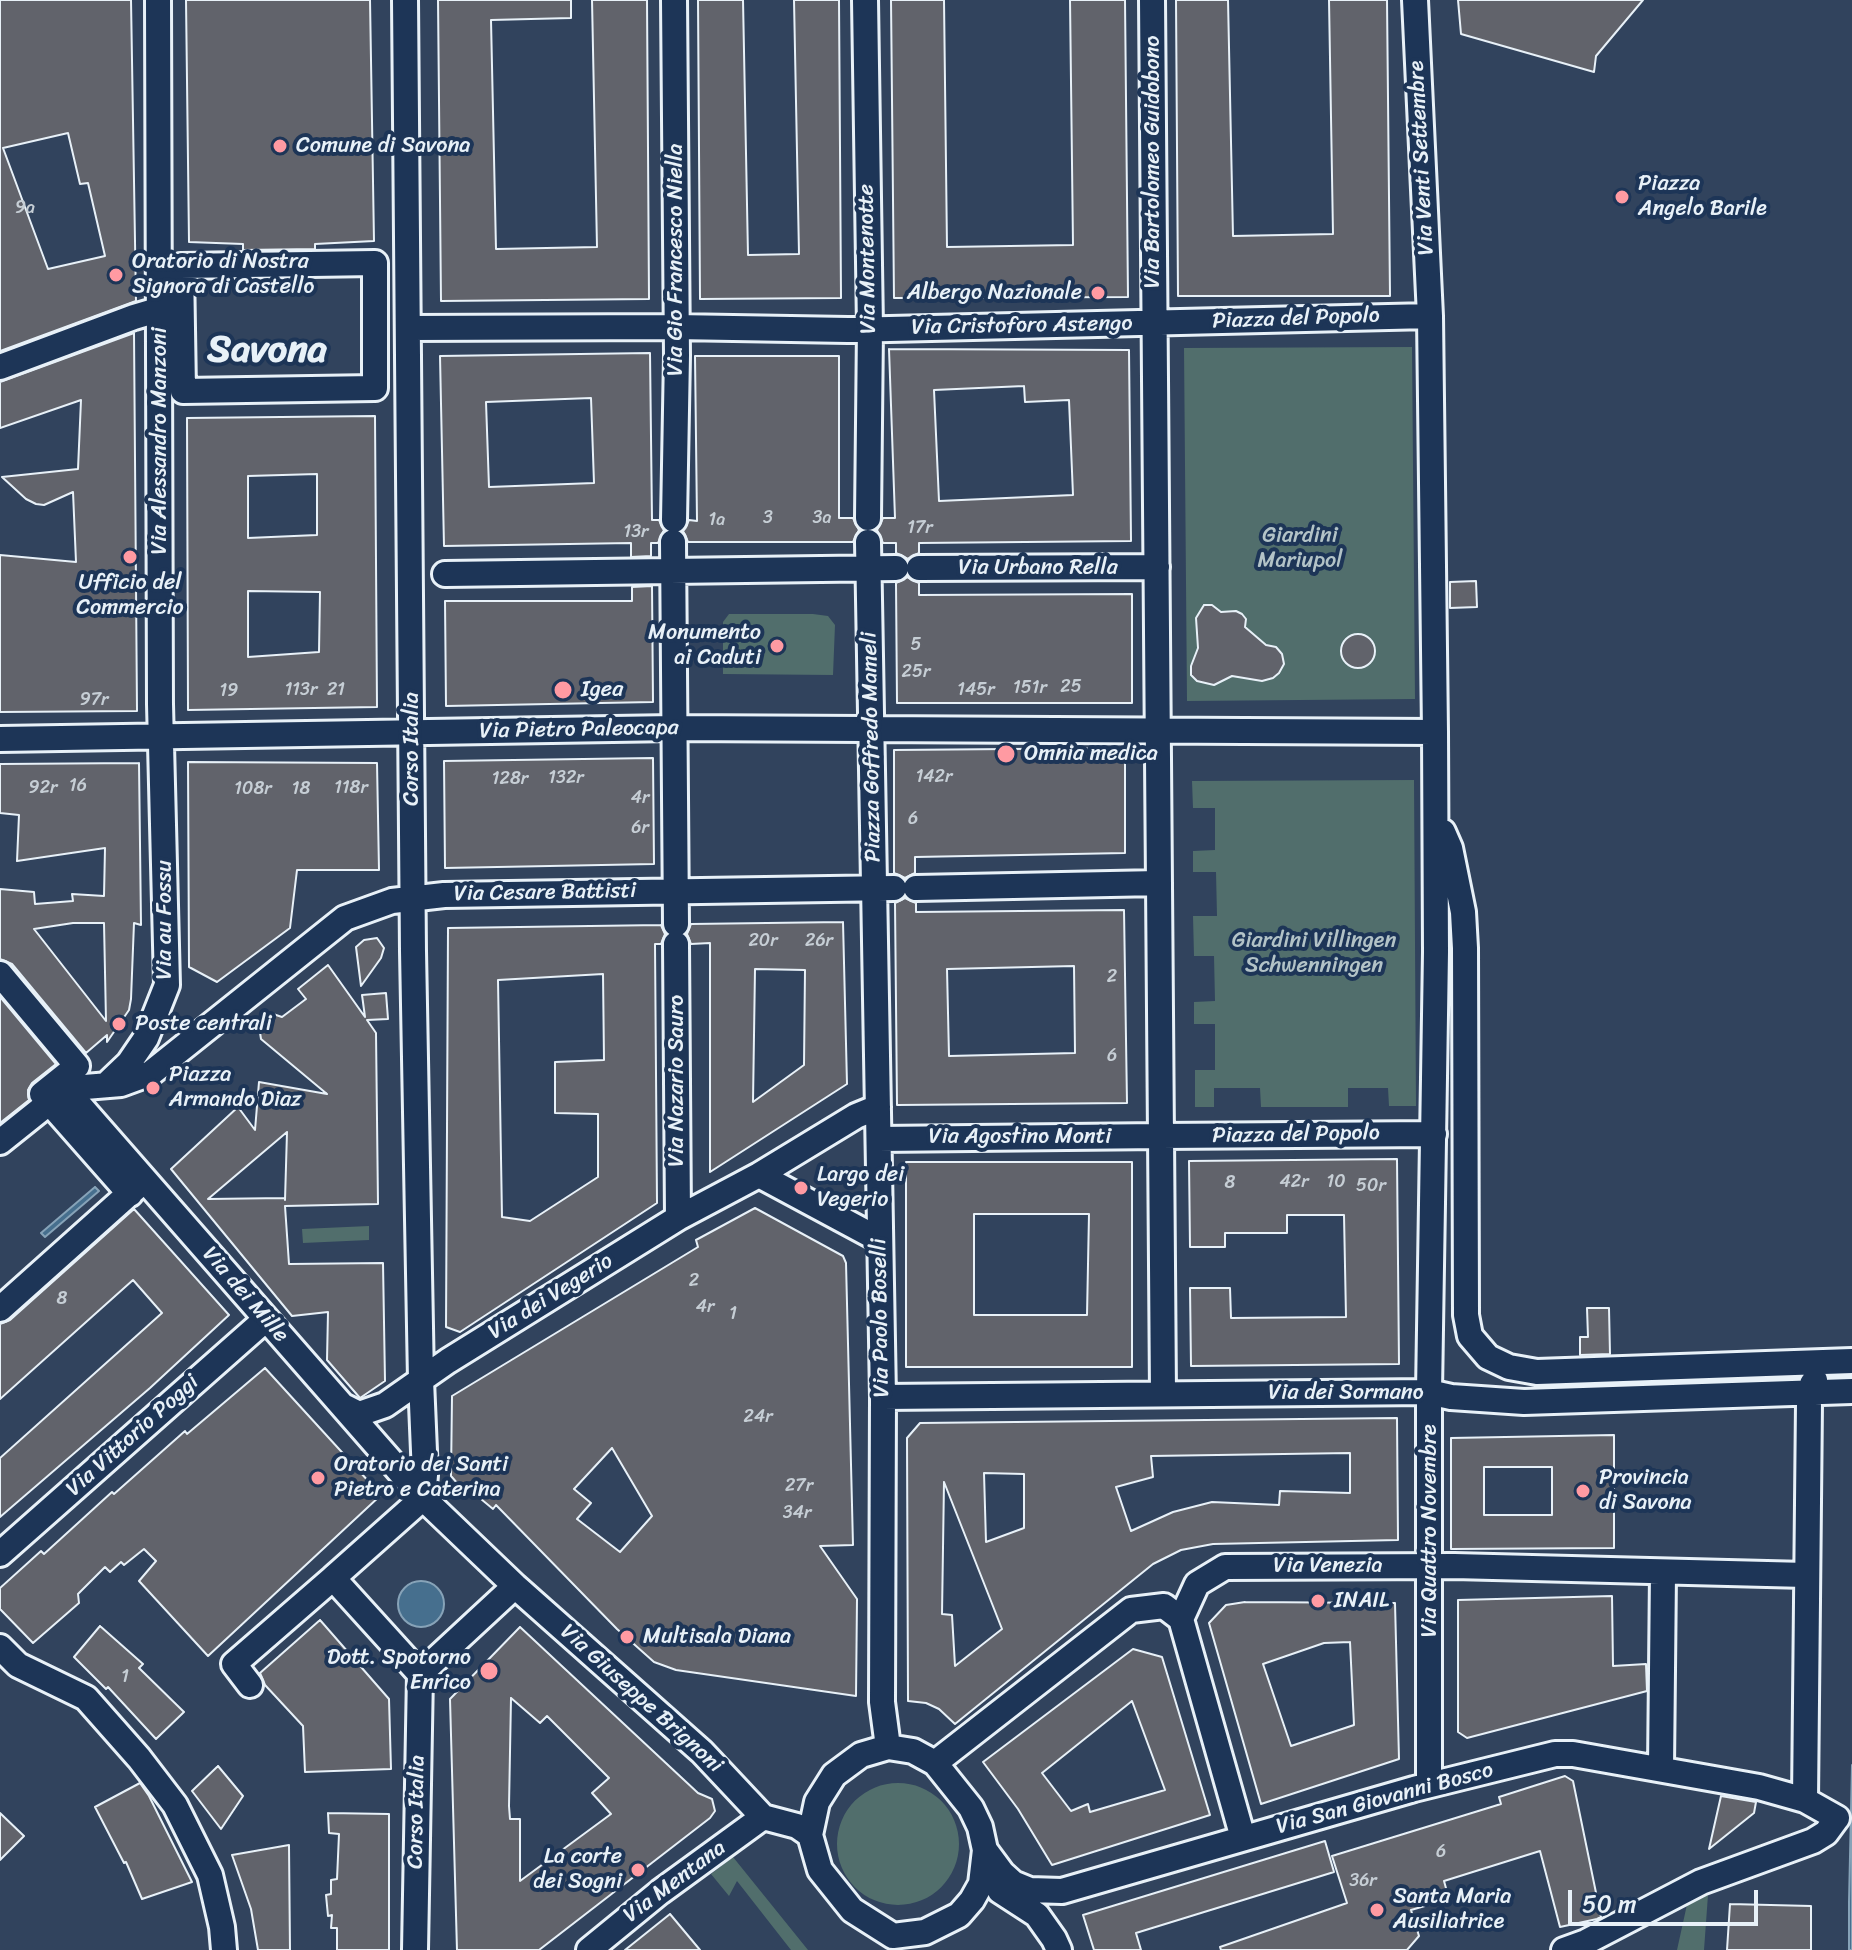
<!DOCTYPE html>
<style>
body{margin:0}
#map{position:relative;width:1852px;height:1950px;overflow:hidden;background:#31435d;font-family:Sriracha,sans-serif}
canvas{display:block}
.scale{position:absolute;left:1568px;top:1890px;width:190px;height:36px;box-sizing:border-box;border:4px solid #e8f1f8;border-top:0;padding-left:10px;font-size:24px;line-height:28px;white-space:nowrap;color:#e8f1f8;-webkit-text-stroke:6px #1d3557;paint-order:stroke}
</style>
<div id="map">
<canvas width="1852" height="1950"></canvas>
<div class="scale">50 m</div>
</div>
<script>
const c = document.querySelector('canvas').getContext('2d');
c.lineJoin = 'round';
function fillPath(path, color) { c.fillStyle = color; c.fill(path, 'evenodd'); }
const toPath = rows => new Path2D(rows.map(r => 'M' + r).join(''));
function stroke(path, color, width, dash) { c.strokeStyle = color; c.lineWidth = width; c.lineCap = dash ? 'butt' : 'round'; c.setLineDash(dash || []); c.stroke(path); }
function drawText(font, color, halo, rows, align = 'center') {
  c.font = font + ' Sriracha,sans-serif'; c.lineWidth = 8; c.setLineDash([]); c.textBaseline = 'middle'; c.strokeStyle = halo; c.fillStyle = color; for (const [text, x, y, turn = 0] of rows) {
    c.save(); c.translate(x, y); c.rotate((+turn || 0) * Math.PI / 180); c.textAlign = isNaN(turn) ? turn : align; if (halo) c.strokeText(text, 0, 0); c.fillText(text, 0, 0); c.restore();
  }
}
fillPath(toPath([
 [1412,347,1415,699,1187,701,1184,348],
 [729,614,813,614,828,616,835,625,833,675,723,674,723,622],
 [1414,780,1416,1106,1389,1106,1388,1088,1348,1088,1348,1107,1261,1107,1260,1088,1214,1088,1214,1107,1195,1107,1195,1070,1215,1070,1215,1024,1194,1024,1194,1002,1215,1001,1214,956,1194,956,1193,916,1217,916,1216,872,1193,872,1193,851,1215,850,1215,808,1193,808,1192,781],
 [369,1226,369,1240,303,1243,302,1229],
 '837 1844a61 61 0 1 1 122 0a61 61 0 1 1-122 0Z',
 [733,1857,808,1950,791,1950,737,1881,729,1896,711,1874],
 [1708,1895,1704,1950,1677,1950,1688,1900]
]), '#516e6c');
const water = toPath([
 [95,1187,99,1191,45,1237,41,1233,95,1187],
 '398 1604a23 23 0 1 1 46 0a23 23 0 1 1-46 0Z',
 [1852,1765,1852,1950,1849,1950,1849,1902,1852,1765]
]);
fillPath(water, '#466f8e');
stroke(water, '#87a3b8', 2);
const building = toPath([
 [0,0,131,0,136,301,0,351,0,0],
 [68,133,80,184,88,183,105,256,48,269,3,148,68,133],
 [186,0,370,0,374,241,315,244,315,249,243,250,243,244,189,242,186,0],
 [438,0,571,0,571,18,491,20,496,249,597,247,592,0,647,0,649,299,441,301,438,0],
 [698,0,743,0,748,255,799,254,794,0,839,0,841,298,700,299,698,0],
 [891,0,944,0,947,247,1073,245,1070,0,1125,0,1128,297,894,298,891,0],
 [1176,0,1228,0,1233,236,1333,234,1329,0,1387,0,1390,296,1178,296,1176,0],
 [1458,0,1643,0,1596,56,1594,72,1461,34,1458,0],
 [134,333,137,711,0,712,0,555,76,562,73,492,44,505,36,504,26,499,2,477,78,469,81,400,0,428,0,382,134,333],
 [889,349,1129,350,1131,541,919,543,919,553,908,559,896,553,896,543,883,543,877,530,883,518,895,518,889,349],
 [1024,386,1025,402,1069,400,1073,495,939,501,934,390,1024,386],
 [650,353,652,520,659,520,664,530,658,543,651,543,651,556,631,557,631,543,444,546,440,356,650,353],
 [591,398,594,483,489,487,486,402,591,398],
 [695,356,839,356,839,518,853,518,859,530,853,542,688,542,683,531,689,520,697,521,695,356],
 [375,416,377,707,188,710,187,418,375,416],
 [317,474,317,535,248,538,248,476,317,474],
 [248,591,320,592,319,652,248,657,248,591],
 [907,577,919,583,919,595,1132,594,1132,703,897,703,896,583,907,577],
 [1476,581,1477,607,1450,608,1450,582,1476,581],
 [652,586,653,702,446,706,445,601,632,601,632,587,652,586],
 [1204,605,1212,605,1221,612,1236,611,1242,614,1246,619,1245,627,1266,645,1276,647,1282,654,1284,664,1279,673,1273,678,1262,681,1232,676,1214,685,1197,681,1191,675,1191,666,1198,648,1196,618,1204,605],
 '1341 651a17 17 0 1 1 34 0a17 17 0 1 1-34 0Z',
 [1125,748,1125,853,915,857,915,873,905,878,894,873,894,750,1125,748],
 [653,758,654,864,445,868,444,761,653,758],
 [188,762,377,763,379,870,297,870,290,928,217,982,189,967,188,762],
 [139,763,141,925,134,923,131,999,129,1010,107,1042,107,1035,86,1053,12,964,0,959,0,889,34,892,35,904,73,901,72,894,104,896,105,848,17,861,19,815,0,813,0,764,139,763],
 [73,923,104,923,106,1021,34,929,73,923],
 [905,898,916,903,916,912,1124,910,1127,1103,897,1105,895,903,905,898],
 [1074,966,1075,1053,949,1056,947,969,1074,966],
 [843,922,847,1084,710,1172,710,943,691,944,687,934,691,924,843,922],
 [755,969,805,970,804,1065,753,1102,755,969],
 [661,925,665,934,661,944,655,944,657,1203,460,1332,446,1327,448,928,661,925],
 [603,974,604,1060,555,1062,555,1113,598,1114,598,1177,530,1221,502,1217,498,980,603,974],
 [377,938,384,948,381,958,361,986,356,947,364,940,377,938],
 [328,965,365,1017,362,995,386,993,388,1019,367,1020,376,1033,378,1204,285,1206,289,1264,383,1263,385,1381,360,1398,327,1360,328,1312,292,1316,171,1169,238,1107,255,1130,259,1082,327,1094,261,1039,259,1026,270,1013,282,1017,306,999,298,989,328,965],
 [287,1132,285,1200,285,1198,208,1199,287,1132],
 [0,997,56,1064,32,1083,28,1090,29,1100,0,1123,0,997],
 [1397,1159,1399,1364,1191,1366,1190,1288,1230,1288,1231,1318,1346,1317,1344,1215,1287,1215,1287,1233,1225,1233,1225,1247,1190,1247,1189,1161,1397,1159],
 [906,1162,1132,1162,1132,1367,906,1367,906,1162],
 [974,1214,1089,1214,1087,1315,974,1315,974,1214],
 [755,1208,843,1256,846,1263,853,1545,820,1546,857,1599,856,1696,676,1670,654,1662,617,1629,496,1505,493,1509,469,1489,464,1491,451,1476,452,1396,698,1247,696,1240,755,1208],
 [612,1448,652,1516,620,1552,577,1519,591,1503,574,1489,612,1448],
 [134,1209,229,1315,150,1388,0,1517,0,1458,162,1313,133,1280,0,1399,0,1324,10,1320,134,1209],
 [1587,1308,1609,1308,1610,1354,1580,1355,1580,1337,1588,1337,1587,1308],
 [265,1368,381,1495,208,1656,139,1581,156,1561,144,1549,124,1565,121,1562,110,1572,105,1567,78,1594,79,1603,33,1643,0,1609,0,1588,41,1551,44,1554,112,1492,114,1494,185,1431,187,1434,265,1368],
 [1397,1418,1398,1540,1213,1544,1181,1550,1153,1564,955,1724,939,1709,926,1703,908,1701,907,1438,920,1423,1397,1418],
 [1350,1453,1350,1493,1280,1491,1279,1505,1212,1502,1173,1512,1131,1531,1116,1487,1153,1477,1151,1456,1350,1453],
 [984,1473,1024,1474,1024,1528,986,1542,984,1473],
 [944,1482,1002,1629,955,1666,952,1615,942,1614,944,1482],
 [1614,1435,1614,1548,1451,1549,1451,1438,1614,1435],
 [1484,1467,1552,1467,1552,1515,1484,1515,1484,1467],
 [1612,1596,1613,1666,1646,1664,1647,1691,1467,1738,1458,1732,1458,1600,1612,1596],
 [1245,1602,1395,1603,1399,1759,1261,1804,1209,1623,1226,1605,1245,1602],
 [1350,1642,1354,1725,1291,1746,1263,1664,1324,1643,1350,1642],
 [320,1620,389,1699,391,1769,305,1772,303,1726,265,1685,260,1673,320,1620],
 [100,1626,143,1664,139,1668,184,1712,156,1739,108,1687,106,1689,74,1657,100,1626],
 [520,1627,698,1793,712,1799,715,1811,710,1818,539,1950,457,1950,450,1699,520,1627],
 [511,1698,540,1723,547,1716,609,1778,592,1793,611,1814,520,1881,520,1819,510,1819,509,1806,511,1698],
 [1133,1649,1162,1657,1210,1815,1052,1865,1018,1809,983,1762,1133,1649],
 [1132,1701,1165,1790,1090,1812,1088,1804,1071,1811,1042,1773,1132,1701],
 [218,1766,243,1796,221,1829,192,1791,218,1766],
 [1565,1776,1573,1781,1601,1917,1597,1919,1560,1927,1540,1851,1444,1881,1449,1899,1411,1910,1419,1936,1407,1950,1221,1950,1220,1947,1347,1903,1332,1856,1501,1804,1499,1797,1565,1776],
 [140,1783,149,1796,192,1882,142,1899,126,1862,124,1863,95,1807,140,1783],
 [1721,1796,1756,1802,1754,1813,1709,1849,1721,1796],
 [0,1813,24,1836,0,1860,0,1813],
 [328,1813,389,1814,389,1950,337,1950,337,1928,331,1928,332,1915,328,1916,326,1895,331,1894,331,1880,337,1879,339,1834,329,1833,328,1813],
 [1325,1841,1334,1872,1136,1933,1141,1950,1094,1950,1083,1915,1325,1841],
 [289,1845,290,1950,258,1950,251,1909,232,1855,289,1845],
 [1730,1904,1811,1906,1811,1950,1727,1950,1730,1904],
 [670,1914,700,1950,625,1950,670,1914]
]);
fillPath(building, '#61636b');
stroke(building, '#e8f1f8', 2);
const minor = toPath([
 [405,0,413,951,421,1380,425,1475,423,1498],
 [865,0,870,328,868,518],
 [1152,0,1161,1136,1434,1134],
 [1415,0,1430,316,1435,732,1436,952,1429,1392,1429,1785],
 [375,263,375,388,183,391,181,266,375,263],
 [409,328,676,327,848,330,1430,316],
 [0,367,134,317,171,306],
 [674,520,677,355,674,0],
 [673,542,676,924],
 [868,542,883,1397,882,1702,888,1747],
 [919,568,1157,567],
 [445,574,896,568],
 [0,739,674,728,1435,732],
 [1443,832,1450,848,1463,912,1465,948,1466,1315,1470,1336,1488,1357,1509,1367,1537,1372,1852,1361],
 [916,888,1159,883],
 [676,944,678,1218],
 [0,974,77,1066,42,1094,130,1194],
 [107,1084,129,1063,146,1038,167,985,160,704,158,0],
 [67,1091,423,1498,515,1586,702,1752,763,1817],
 [879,1139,1161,1136,1163,1394],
 [0,1142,60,1094,85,1087,121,1084,151,1073,345,918,392,901,444,895,894,888],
 [759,1175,880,1240],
 [0,1309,140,1184],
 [883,1397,1429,1392,1451,1397,1524,1402,1852,1391],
 [345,1407,359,1414,385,1405,448,1361,678,1218,759,1175,856,1116,878,1107],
 [423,1498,333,1578,420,1674,515,1586],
 [0,1554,266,1319],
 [1181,1619,1197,1584,1225,1567,1454,1566,1806,1575],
 [1181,1619,1243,1838],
 [0,1647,18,1665,86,1698,139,1758,175,1805,210,1875,222,1927,224,1950],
 [250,1685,234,1664,333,1578],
 [888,1747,913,1751,935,1763,971,1808,980,1827,985,1850,981,1884,972,1900,959,1915,925,1932,893,1936,852,1910,820,1870,810,1835,817,1802,834,1775,861,1755,888,1747],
 [935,1763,1131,1610,1164,1606,1181,1619],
 [1661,1768,1663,1573],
 [1805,1800,1809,1403,1812,1384,1815,1380],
 [763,1817,797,1826,810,1835],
 [985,1850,1002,1873,1013,1883,1030,1890,1062,1891,1414,1789,1555,1754,1573,1754,1759,1787,1805,1800,1837,1818],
 [1000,1891,1037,1915,1054,1939,1059,1950],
 [415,1950,420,1674],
 [589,1950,660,1892,763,1817],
 [1564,1950,1586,1942,1701,1882,1813,1841,1826,1833,1837,1818]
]);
stroke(minor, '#e8f1f8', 30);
stroke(minor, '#1d3557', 24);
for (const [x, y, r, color] of [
 [280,146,8,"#ff9aa2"],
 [1622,197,8,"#ff9aa2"],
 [116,275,8,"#ff9aa2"],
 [1098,293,8,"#ff9aa2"],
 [130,557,8,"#ff9aa2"],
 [777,646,8,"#ff9aa2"],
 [563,690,10,"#ff9aa2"],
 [1006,754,10,"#ff9aa2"],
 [119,1024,8,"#ff9aa2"],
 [153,1088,8,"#ff9aa2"],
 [801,1188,8,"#ff9aa2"],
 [318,1478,8,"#ff9aa2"],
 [1583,1491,8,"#ff9aa2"],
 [1318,1601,8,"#ff9aa2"],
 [627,1637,8,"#ff9aa2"],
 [489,1671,10,"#ff9aa2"],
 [638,1870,8,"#ff9aa2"],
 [1377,1910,8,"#ff9aa2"]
]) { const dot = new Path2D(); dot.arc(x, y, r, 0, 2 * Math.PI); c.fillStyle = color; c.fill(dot); stroke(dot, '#1d3557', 3); }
drawText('18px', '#c6ced5', null, [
 ["9a",25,208],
 ["3",768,518],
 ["3a",822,518],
 ["1a",717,520],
 ["17r",920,528],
 ["13r",636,532],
 ["5",916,645],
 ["25r",916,672],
 ["25",1071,687],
 ["151r",1030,688],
 ["113r",301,690],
 ["21",336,690],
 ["145r",976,690],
 ["19",229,691],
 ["97r",94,700],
 ["142r",934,777],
 ["132r",566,778],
 ["128r",510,779],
 ["16",78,786],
 ["92r",43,788],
 ["118r",351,788],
 ["108r",253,789],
 ["18",301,789],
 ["4r",640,798],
 ["6",913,819],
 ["6r",640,828],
 ["20r",763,941],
 ["26r",819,941],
 ["2",1112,977],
 ["6",1112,1056],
 ["42r",1294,1182],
 ["10",1336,1182],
 ["8",1230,1183],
 ["50r",1371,1186],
 ["2",694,1281],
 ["8",62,1299],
 ["4r",705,1307],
 ["1",733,1314],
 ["24r",758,1417],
 ["27r",799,1486],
 ["34r",797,1513],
 ["1",125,1677],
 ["6",1441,1852],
 ["36r",1363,1881]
]);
drawText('22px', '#e8f1f8', '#1d3557', [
 ["Comune di Savona",296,146],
 ["Piazza",1638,184],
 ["Angelo Barile",1638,209],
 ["Oratorio di Nostra",132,262],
 ["Signora di Castello",132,287],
 ["Albergo Nazionale",1082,293,"right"],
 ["Ufficio del",130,583,"center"],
 ["Commercio",130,608,"center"],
 ["Monumento",761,633,"right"],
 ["ai Caduti",761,658,"right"],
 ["Igea",581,690],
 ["Omnia medica",1024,754],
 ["Poste centrali",135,1024],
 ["Piazza",169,1075],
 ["Armando Diaz",169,1100],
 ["Largo dei",817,1175],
 ["Vegerio",817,1200],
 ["Oratorio dei Santi",334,1465],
 ["Pietro e Caterina",334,1490],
 ["Provincia",1599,1478],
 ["di Savona",1599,1503],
 ["INAIL",1334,1601],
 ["Multisala Diana",643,1637],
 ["Dott. Spotorno",471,1658,"right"],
 ["Enrico",471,1683,"right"],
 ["La corte",622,1857,"right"],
 ["dei Sogni",622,1882,"right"],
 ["Santa Maria",1393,1897],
 ["Ausiliatrice",1393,1922]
], 'left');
drawText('22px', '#e8f1f8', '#1d3557', [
 ["Via Venti Settembre",1422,158,-93],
 ["Via Bartolomeo Guidobono",1153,162,-90],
 ["Via Montenotte",868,259,-91],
 ["Via Gio Francesco Niella",676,260,-90],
 ["Piazza del Popolo",1296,319,-2],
 ["Via Cristoforo Astengo",1022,326,-1],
 ["Via Alessandro Manzoni",160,441,-90],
 ["Via Urbano Rella",1038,568],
 ["Via Pietro Paleocapa",579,730,-1],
 ["Piazza Goffredo Mameli",872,747,-91],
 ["Corso Italia",412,749,-90],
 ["Via Cesare Battisti",545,893,-1],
 ["Via au Fossu",165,920,-90],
 ["Via Nazario Sauro",677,1081,-90],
 ["Piazza del Popolo",1296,1135,-1],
 ["Via Agostino Monti",1020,1137],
 ["Via dei Mille",245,1295,49],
 ["Via dei Vegerio",551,1297,-32],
 ["Via Paolo Boselli",881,1318,-91],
 ["Via dei Sormano",1346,1393],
 ["Via Vittorio Poggi",133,1436,-42],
 ["Via Quattro Novembre",1430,1531,-90],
 ["Via Venezia",1328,1566],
 ["Via Giuseppe Brignoni",641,1699,42],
 ["Via San Giovanni Bosco",1385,1799,-15],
 ["Corso Italia",417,1812,-89],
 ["Via Mentana",675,1882,-37]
]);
drawText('22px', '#b3c3c7', '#1d3557', [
 ["Giardini",1300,536],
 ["Mariupol",1300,561],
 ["Giardini Villingen",1314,941],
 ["Schwenningen",1314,966]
]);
drawText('bold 38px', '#e8f1f8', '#1d3557', [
 ["Savona",267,351]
]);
</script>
